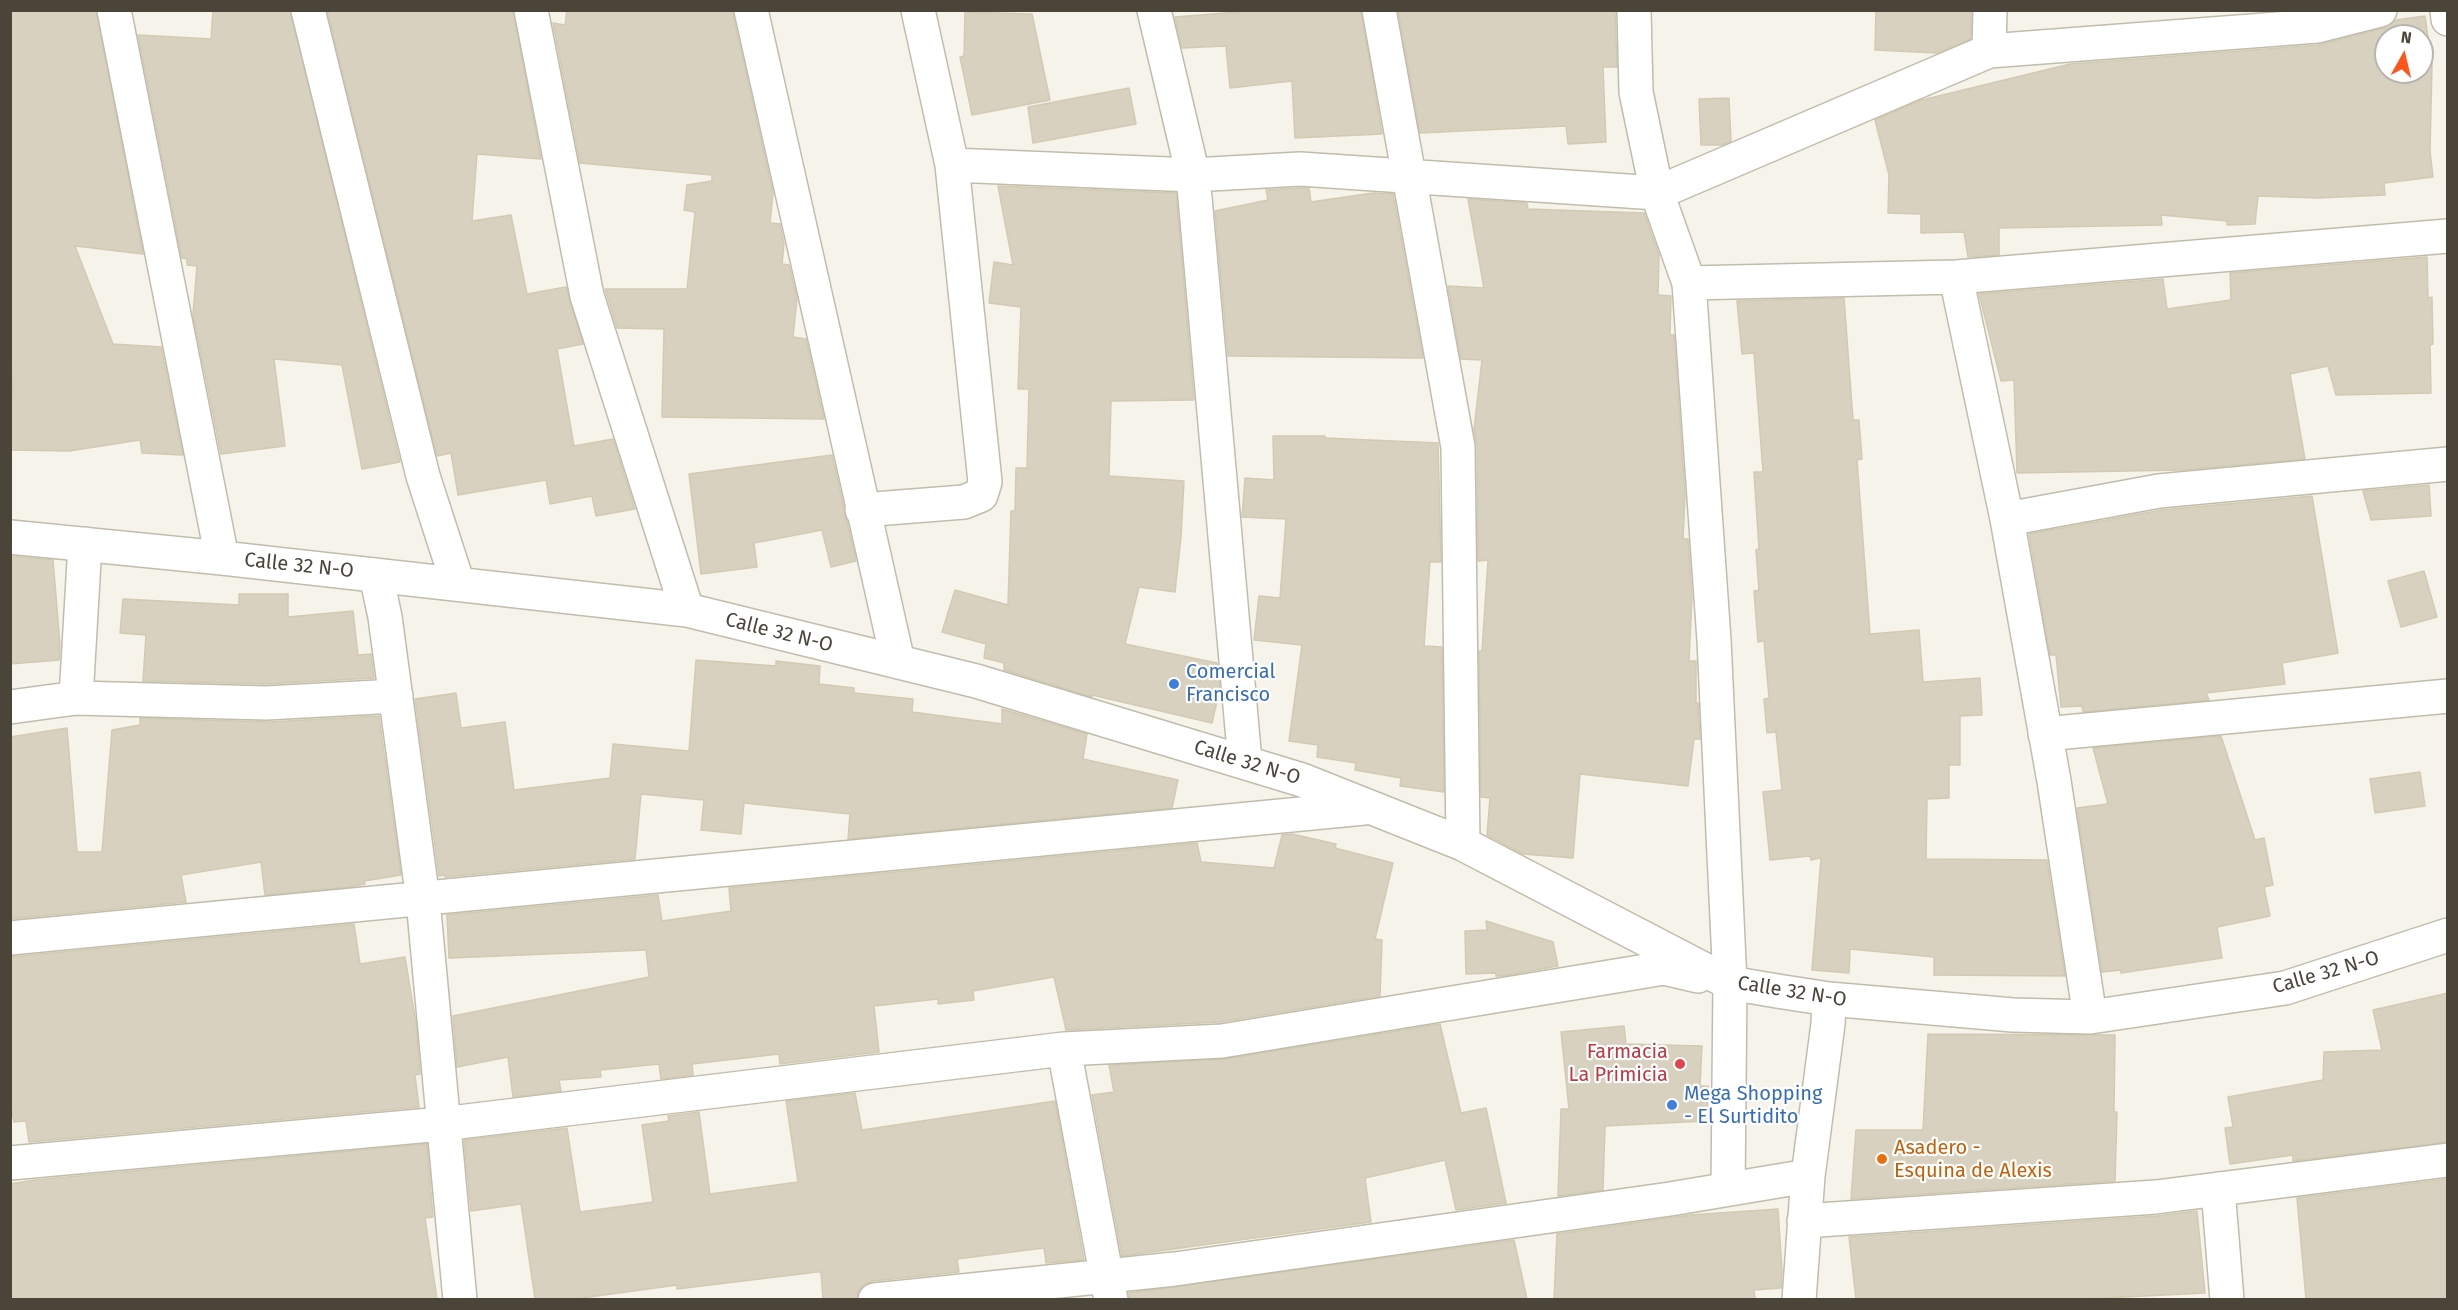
<!DOCTYPE html>
<style>
body{margin:0}
#map{position:relative;width:2458px;height:1310px;overflow:hidden;background:#f5f3ea;font-family:"Fira Sans",sans-serif}
canvas{display:block}
.frame{position:absolute;inset:0;border:12px solid #4a4538;pointer-events:none}
.north{position:absolute;left:2374px;top:24px;width:60px;height:60px;box-sizing:border-box;background:#fff;border:2px solid #b7b5af;border-radius:50%;rotate:8deg;font-size:16px;font-weight:700;line-height:24px;text-align:center;color:#4a4538}
.north::after{content:'';display:block;margin:auto;width:21px;height:27px;background:#ff5518;clip-path:polygon(50% 0,100% 100%,50% 72%,0 100%)}
</style>
<div id="map">
<canvas width="2458" height="1310"></canvas>
<div class="frame"></div>
<div class="north">N</div>
</div>
<script>
const c = document.querySelector('canvas').getContext('2d');
c.lineJoin = 'round';
function fillPath(path, color) { c.fillStyle = color; c.fill(path, 'evenodd'); }
const toPath = rows => new Path2D(rows.map(r => 'M' + r).join(''));
function stroke(path, color, width, dash) { c.strokeStyle = color; c.lineWidth = width; c.lineCap = dash ? 'butt' : 'round'; c.setLineDash(dash || []); c.stroke(path); }
function drawText(font, color, halo, rows, align = 'center') {
  c.font = font + ' "Fira Sans",sans-serif'; c.lineWidth = 4.5; c.setLineDash([]); c.textBaseline = 'middle'; c.strokeStyle = halo; c.fillStyle = color; for (const [text, x, y, turn = 0] of rows) {
    c.save(); c.translate(x, y); c.rotate((+turn || 0) * Math.PI / 180); c.textAlign = isNaN(turn) ? turn : align; if (halo) c.strokeText(text, 0, 0); c.fillText(text, 0, 0); c.restore();
  }
}
const building = toPath([
 [10,10,96,10,143,254,75,246,113,344,161,347,183,455,142,453,140,440,69,451,10,450,10,398,13,398,10,331,10,10],
 [213,10,290,10,400,462,362,469,342,365,274,359,285,446,221,454,193,314,197,266,187,265,187,259,182,258,138,35,211,39,213,10],
 [327,10,513,10,541,159,477,154,472,221,511,215,527,294,566,287,583,344,557,349,574,446,613,439,635,509,596,516,592,496,550,504,546,480,458,495,451,453,437,456,327,10],
 [567,10,732,10,773,193,770,223,780,224,784,244,782,264,789,265,797,298,793,337,806,339,824,419,662,417,664,329,617,328,605,289,687,289,695,212,684,210,687,185,712,181,712,175,580,163,553,23,565,25,567,10],
 [1263,10,1361,10,1382,134,1295,138,1292,81,1230,88,1226,46,1182,48,1175,17,1263,10],
 [1398,10,1615,10,1617,67,1603,67,1606,142,1568,144,1566,126,1420,133,1398,10],
 [1876,10,1971,10,1971,39,1937,53,1875,50,1876,10],
 [965,12,1032,14,1050,100,972,115,960,57,964,56,965,12],
 [2425,16,2432,64,2430,151,2433,177,2384,183,2385,195,2318,198,2258,196,2255,224,2227,225,2227,221,2161,215,2162,225,1999,228,1999,255,1968,257,1964,232,1921,233,1921,214,1888,213,1889,175,1875,120,1922,100,2070,64,2318,45,2385,28,2396,20,2425,16],
 [2386,36,2422,36,2422,72,2386,72,2386,36],
 [1129,88,1136,124,1033,143,1028,107,1129,88],
 [1729,98,1731,141,1723,145,1701,145,1699,99,1729,98],
 [998,186,1176,193,1194,400,1111,401,1109,476,1184,481,1181,537,1175,592,1139,587,1125,644,1217,663,1220,688,1212,723,1092,695,1092,697,1004,670,1004,663,984,658,986,644,942,632,955,590,1008,605,1011,511,1015,511,1016,468,1027,468,1029,389,1018,389,1021,307,989,303,994,262,1013,265,998,186],
 [1300,188,1309,188,1311,202,1373,193,1393,194,1423,358,1228,356,1215,211,1268,200,1266,190,1300,188],
 [1468,199,1527,203,1528,209,1644,213,1659,255,1658,295,1671,296,1670,335,1674,335,1685,495,1683,539,1688,539,1692,596,1689,661,1696,661,1696,703,1698,703,1700,739,1694,739,1688,786,1580,774,1573,858,1523,854,1487,835,1490,798,1481,797,1479,651,1482,651,1488,560,1478,561,1477,447,1474,429,1482,360,1461,359,1448,286,1484,288,1468,199],
 [2427,257,2428,298,2432,297,2433,344,2430,345,2431,393,2336,395,2328,366,2290,374,2305,459,2182,470,2017,473,2014,380,2001,381,1979,294,2163,279,2167,309,2231,300,2230,273,2427,257],
 [1844,298,1853,420,1859,420,1862,459,1857,460,1870,634,1919,630,1923,682,1980,678,1982,715,1960,716,1960,765,1949,765,1949,798,1927,799,1926,859,2047,860,2065,976,1934,975,1934,957,1850,949,1849,973,1812,970,1821,858,1811,860,1810,856,1770,860,1763,792,1782,790,1776,732,1767,733,1764,699,1769,698,1764,641,1758,642,1754,591,1759,590,1756,550,1759,549,1754,472,1763,472,1754,353,1742,354,1737,301,1844,298],
 [1273,436,1325,436,1325,438,1438,443,1441,562,1430,562,1424,646,1442,647,1444,792,1400,786,1401,778,1355,770,1356,763,1317,757,1318,745,1289,741,1302,645,1254,640,1259,596,1280,598,1286,519,1242,517,1245,478,1274,480,1273,436],
 [832,455,856,561,831,567,822,530,754,543,757,567,701,574,689,474,832,455],
 [2429,485,2431,516,2371,520,2363,491,2429,485],
 [2312,496,2338,653,2282,663,2285,684,2206,693,2209,700,2083,712,2082,706,2061,707,2056,655,2050,655,2029,534,2162,510,2312,496],
 [10,556,53,560,60,645,59,660,10,664,10,556],
 [2424,571,2437,617,2401,627,2388,581,2424,571],
 [239,594,288,594,288,617,353,611,358,655,371,654,374,678,266,684,143,681,146,635,120,633,123,599,239,605,239,594],
 [696,660,776,666,776,661,820,666,819,684,854,688,854,693,913,699,912,712,1002,724,1002,709,1087,734,1083,759,1178,780,1172,808,848,839,850,814,744,803,741,834,701,830,704,800,641,794,635,859,445,877,445,875,439,876,415,699,456,693,461,728,505,722,514,790,610,778,613,744,689,751,696,660],
 [379,716,401,875,364,881,365,884,350,887,265,895,261,862,181,875,186,902,10,919,10,737,67,728,77,852,102,852,112,730,140,725,140,718,267,722,379,716],
 [2221,736,2255,840,2264,838,2273,885,2264,887,2270,916,2217,927,2222,958,2121,973,2121,970,2102,972,2077,808,2108,804,2093,748,2221,736],
 [2420,772,2425,806,2375,813,2370,779,2420,772],
 [1292,834,1336,844,1335,848,1393,863,1375,939,1382,940,1380,996,1220,1022,1066,1030,1054,977,973,991,974,1000,938,1004,938,999,874,1006,879,1052,780,1064,779,1054,692,1064,693,1075,661,1079,659,1064,600,1070,601,1077,559,1080,561,1091,513,1097,508,1057,457,1067,453,1016,649,977,646,950,449,958,447,915,658,895,662,921,731,911,729,888,1197,843,1201,862,1274,868,1282,835,1292,834],
 [1486,921,1553,942,1558,966,1502,976,1496,976,1496,973,1466,974,1465,931,1487,930,1486,921],
 [354,924,360,964,405,957,416,1023,420,1074,415,1075,419,1107,29,1142,26,1121,14,1122,10,1102,10,957,354,924],
 [2448,993,2448,1142,2293,1161,2293,1155,2230,1164,2225,1128,2233,1127,2228,1097,2323,1080,2324,1052,2382,1050,2373,1010,2448,993],
 [1440,1024,1461,1113,1486,1108,1506,1203,1456,1210,1445,1160,1365,1178,1371,1222,1122,1256,1092,1095,1114,1092,1109,1065,1225,1059,1440,1024],
 [1624,1026,1626,1044,1702,1046,1700,1086,1708,1086,1707,1121,1605,1126,1603,1190,1558,1196,1561,1109,1569,1109,1561,1032,1624,1026],
 [1928,1034,2115,1035,2114,1112,2117,1112,2115,1181,1851,1199,1856,1130,1923,1130,1928,1034],
 [855,1093,862,1130,1055,1101,1084,1260,1046,1263,1044,1248,957,1259,959,1272,873,1281,864,1285,858,1292,857,1299,823,1299,821,1272,817,1272,677,1289,677,1285,575,1299,535,1299,521,1204,471,1211,464,1140,567,1128,580,1212,653,1202,642,1125,669,1121,668,1116,699,1112,710,1194,798,1182,786,1101,855,1093],
 [427,1144,433,1217,425,1218,437,1299,10,1299,10,1184,35,1180,427,1144],
 [2448,1179,2448,1299,2306,1299,2297,1198,2448,1179],
 [1778,1209,1782,1271,1781,1288,1754,1290,1755,1299,1554,1299,1557,1234,1690,1215,1778,1209],
 [2197,1211,2205,1293,2085,1299,1856,1299,1849,1237,2157,1216,2197,1211],
 [1514,1240,1527,1299,1129,1299,1129,1293,1514,1240]
]);
fillPath(building, '#d8d1bf');
stroke(building, '#d3cab2', 1.5);
const minor = toPath([
 [114,10,222,558],
 [308,10,423,476,458,584],
 [531,10,587,296,687,610],
 [751,10,898,662],
 [1154,10,1193,175,1245,762],
 [1379,10,1458,447,1463,844],
 [1634,10,1636,92,1657,193,1689,283,1714,640,1730,983,1728,1189],
 [2447,10,2448,19],
 [1989,51,1990,10],
 [952,165,1193,175,1300,169,1657,193,1989,51,2317,26,2380,10],
 [1956,277,2007,519,2054,781,2090,1017],
 [1689,283,1956,277,2448,236],
 [862,510,964,502,981,495,985,482,952,165,918,10],
 [2007,519,2159,491,2448,464],
 [10,537,222,558,687,610,976,681,1302,780,1463,844,1730,983,1777,991,1829,999,2013,1015,2090,1017,2285,988,2448,935],
 [376,575,385,617,423,900,460,1300],
 [76,698,266,703,396,696],
 [10,707,76,698,85,544],
 [2045,734,2448,696],
 [10,938,1364,808],
 [1064,1049,1111,1300],
 [10,1163,442,1124,1064,1049,1222,1041,1664,968,1698,976],
 [2218,1189,2227,1300],
 [1804,1221,2156,1197,2448,1160],
 [875,1300,1175,1269,1670,1199,1808,1176],
 [1799,1300,1808,1176,1828,1024,1829,999]
]);
stroke(minor, '#c1bdac', 36);
stroke(minor, '#fff', 33);
for (const [x, y, r, color] of [
 [1174,684,6,"#3f7fe0"],
 [1680,1064,6,"#e0444e"],
 [1672,1105,6,"#3f7fe0"],
 [1882,1159,6,"#e8710a"]
]) { const dot = new Path2D(); dot.arc(x, y, r, 0, 2 * Math.PI); c.fillStyle = color; c.fill(dot); stroke(dot, '#fff', 2); }
drawText('20px', '#4a4538', '#fff', [
 ["Calle 32 N-O",299,566,6],
 ["Calle 32 N-O",779,633,14],
 ["Calle 32 N-O",1247,763,17],
 ["Calle 32 N-O",2326,973,-16],
 ["Calle 32 N-O",1792,992,9]
]);
drawText('20px', '#366cbe', '#fff', [
 ["Comercial",1186,672],
 ["Francisco",1186,695],
 ["Mega Shopping",1684,1094],
 ["- El Surtidito",1684,1117]
], 'left');
drawText('20px', '#be3a42', '#fff', [
 ["Farmacia",1668,1052],
 ["La Primicia",1668,1075]
], 'right');
drawText('20px', '#c56008', '#fff', [
 ["Asadero -",1894,1148],
 ["Esquina de Alexis",1894,1171]
], 'left');
</script>
